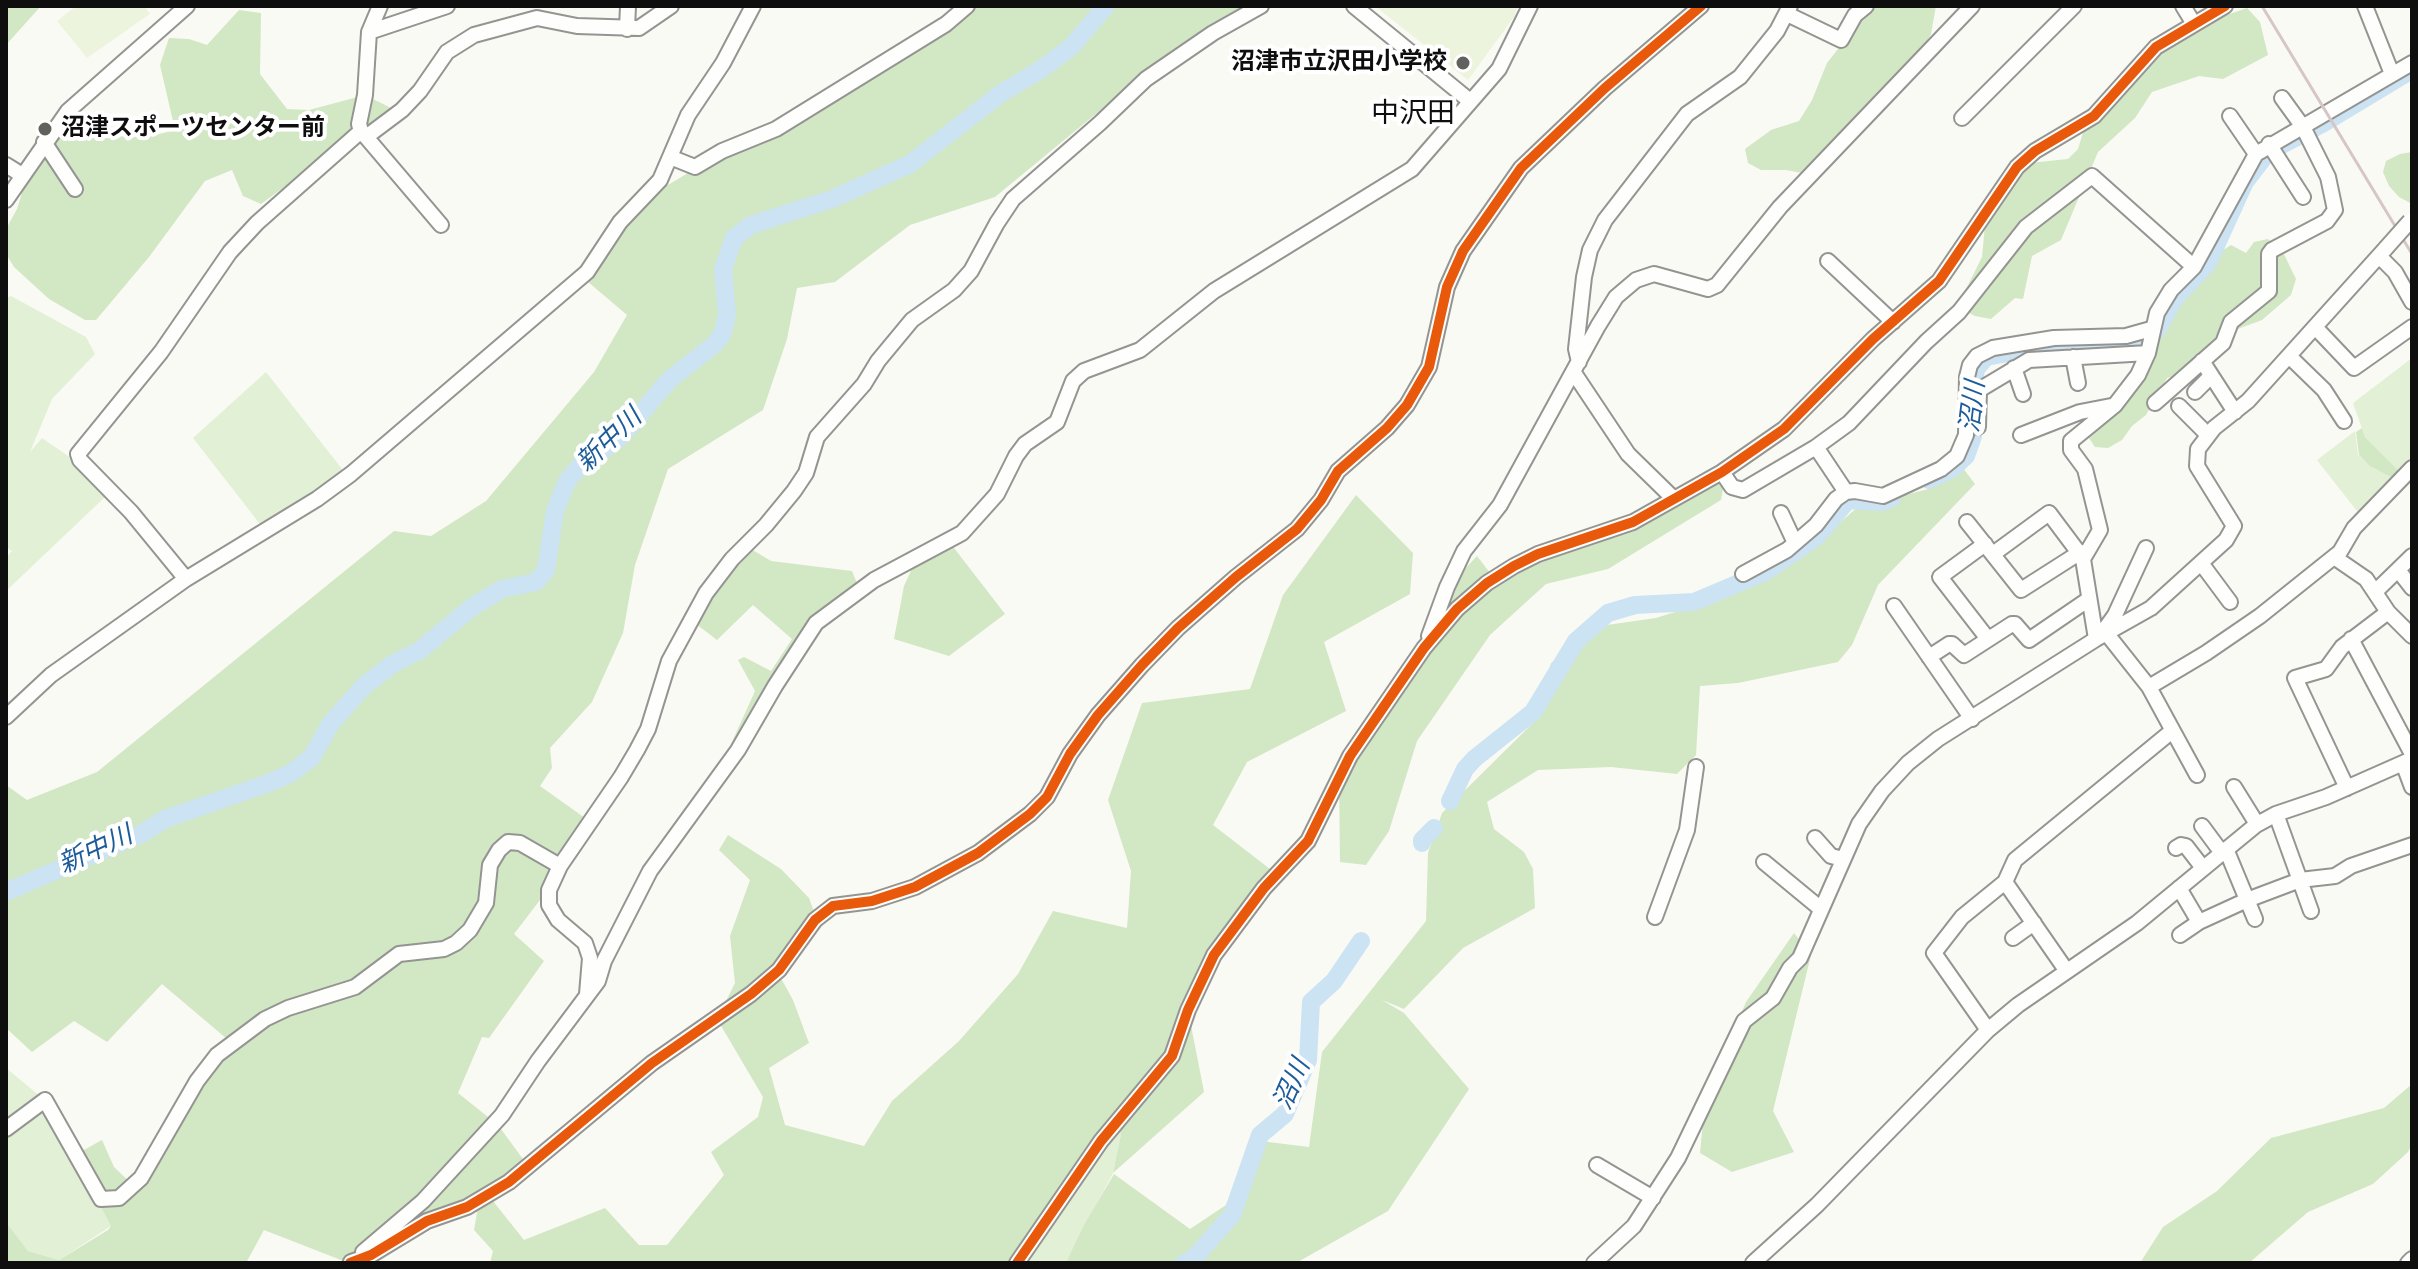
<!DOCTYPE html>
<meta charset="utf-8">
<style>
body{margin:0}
#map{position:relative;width:2418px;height:1269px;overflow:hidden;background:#fafaf4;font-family:"Source Serif 4",serif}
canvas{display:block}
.frame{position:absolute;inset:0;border:8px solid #0e0e0e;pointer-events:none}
</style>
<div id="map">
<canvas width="2418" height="1269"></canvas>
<div class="frame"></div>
</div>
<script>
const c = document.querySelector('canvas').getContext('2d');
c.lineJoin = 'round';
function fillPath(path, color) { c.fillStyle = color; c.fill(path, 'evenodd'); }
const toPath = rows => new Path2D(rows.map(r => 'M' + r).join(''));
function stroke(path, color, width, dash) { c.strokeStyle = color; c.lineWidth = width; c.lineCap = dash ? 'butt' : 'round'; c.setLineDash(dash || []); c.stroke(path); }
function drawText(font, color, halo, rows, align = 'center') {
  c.font = font + ' "Source Serif 4","Noto Sans JP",serif'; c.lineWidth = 8; c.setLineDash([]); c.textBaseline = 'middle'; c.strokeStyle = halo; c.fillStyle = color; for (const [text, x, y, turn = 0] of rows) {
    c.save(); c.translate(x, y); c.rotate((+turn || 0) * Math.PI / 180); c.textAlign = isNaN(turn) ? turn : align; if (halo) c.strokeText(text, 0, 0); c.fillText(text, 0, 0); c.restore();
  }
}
fillPath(toPath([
 [11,296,86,337,95,354,52,399,30,452,42,438,90,471,105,497,6,591,6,558,12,551,6,547,6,298],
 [2412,358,2412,464,2402,474,2365,437,2353,403],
 [266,372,346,474,263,528,193,438],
 [2355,431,2358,455,2374,468,2395,478,2360,515,2317,460],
 [6,1068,41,1097,111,1226,59,1260,28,1251,6,1222],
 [1119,1126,1121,1134,1113,1173,1066,1263,1011,1263]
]), '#e2f0d5');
fillPath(toPath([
 [6,6,41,6,6,45],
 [966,6,1254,6,1137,80,995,197,910,225,835,282,797,288,787,339,763,410,668,469,635,565,623,633,592,702,550,748,552,768,540,786,585,818,540,900,514,934,544,961,489,1038,482,1037,458,1093,498,1125,531,1170,346,1262,264,1230,246,1263,6,1263,6,1222,28,1251,59,1260,108,1230,111,1226,73,1156,102,1140,114,1167,133,1185,227,1039,162,984,107,1042,74,1021,32,1052,6,1028,6,785,27,800,97,772,394,531,431,536,486,501,594,372,627,315,587,281,638,203],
 [1858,6,1936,6,1931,34,1920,53,1802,173,1786,170,1761,170,1748,163,1745,149,1771,130,1799,121,1812,100,1827,63,1856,26],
 [2247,8,2260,22,2268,55,2223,79,2199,76,2152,92,2135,118,2098,152,2061,240,2032,256,2023,299,2015,298,1991,319,1975,316,1957,307,1982,257,1986,214,2020,164,2068,159,2078,149,2085,126,2135,69,2201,24],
 [239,10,261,13,260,74,287,109,309,110,365,95,397,111,365,128,261,204,243,196,232,170,205,181,149,257,96,320,85,320,49,299,14,267,6,254,6,229,17,209,32,160,61,127,93,136,148,137,175,130,160,65,169,38,189,39,207,45],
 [2412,152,2412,204,2399,197,2389,186,2383,172,2386,161,2400,154],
 [2268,239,2282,250,2296,279,2291,295,2262,320,2227,333,2196,370,2167,378,2146,415,2132,426,2122,440,2108,448,2095,447,2089,438,2096,424,2122,388,2160,324,2177,310,2191,290,2207,276,2220,252,2231,245,2246,253,2254,242],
 [2362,428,2365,437,2402,474,2393,478,2370,466,2359,455,2356,432],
 [1959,463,1975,484,1878,585,1852,645,1838,662,1738,683,1700,686,1696,755,1677,774,1611,767,1538,770,1487,802,1494,829,1524,852,1533,869,1535,908,1463,948,1404,1009,1382,1000,1404,1013,1469,1089,1388,1211,1296,1263,1066,1263,1083,1227,1114,1174,1190,1229,1226,1205,1252,1140,1309,1147,1322,1052,1426,921,1428,853,1442,813,1534,722,1551,663,1607,625,1656,618,1745,590,1837,525,1859,506,1929,489],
 [1725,477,1721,500,1608,569,1546,584,1490,635,1417,741,1389,831,1366,865,1340,862,1339,776,1429,643,1460,574,1477,556,1494,578,1529,553,1617,536],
 [1356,495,1413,553,1410,594,1324,642,1346,711,1247,762,1213,825,1270,869,1188,1010,1204,1092,1113,1173,1121,1134,1118,1127,1013,1263,490,1263,493,1251,474,1230,478,1207,493,1201,524,1240,605,1208,639,1245,667,1245,724,1175,711,1152,758,1117,763,1097,717,1019,735,983,730,936,750,880,719,850,728,835,781,869,809,898,816,917,777,971,793,1000,809,1043,769,1068,785,1125,864,1146,892,1101,959,1041,1018,974,1053,911,1127,928,1131,871,1108,800,1142,703,1250,689,1283,595],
 [951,544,1005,614,949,656,894,639,904,586,915,562],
 [746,546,771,561,852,571,859,588,816,623,744,742,731,744,755,691,738,660,744,657,771,671,792,639,753,605,717,640,696,624,697,602,727,553],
 [1794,933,1811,955,1773,1111,1794,1152,1732,1172,1700,1153,1705,1100,1746,1002],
 [2412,1084,2412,1144,2408,1152,2373,1184,2308,1212,2249,1263,2140,1263,2163,1227,2217,1191,2271,1138,2384,1108]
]), '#d2e7c3');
fillPath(toPath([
 [76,6,144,6,150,14,87,58,57,21],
 [1375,6,1512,6,1517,8,1514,17,1468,80]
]), '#ecf4de');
stroke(toPath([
 [1973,389,1976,369,1986,357,2053,345,2118,351,2142,345,2157,330,2175,298,2208,263,2245,182,2268,152,2322,124,2410,71],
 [1929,480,1952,469,1966,456,1973,436,1972,419],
 [1450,801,1465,769,1474,759,1533,712,1576,641,1608,613,1635,605,1694,602,1765,572,1816,537,1848,500,1883,502,1892,498],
 [1422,843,1422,840,1434,828],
 [6,892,141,834,165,819,269,783,291,773,312,757,331,723,364,686,394,663,419,651,472,607,502,589,536,582,546,570,555,511,567,481,580,466,620,438,669,380,715,344,723,333,727,314,723,269,734,238,751,225,832,199,910,164,1000,94,1040,70,1071,47,1106,6],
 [1184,1263,1194,1258,1232,1215,1260,1135,1285,1114,1308,1060,1311,1002,1334,981,1361,941]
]), '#cbe3f3', 18);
const minor = toPath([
 [380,6,369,32,365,95,359,124,361,131,441,225],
 [1354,6,1470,101],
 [2183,6,2194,24],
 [2365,6,2392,74],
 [1787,14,1841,40,1855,15,1866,6],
 [627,29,628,6],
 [369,32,447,6],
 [2230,116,2256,154],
 [1962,118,2074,6],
 [366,137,402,110,420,91,447,52,474,35,537,18,577,26,639,28,671,6],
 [44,142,75,189],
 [2269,144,2303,197],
 [670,157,695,167,722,151,776,129,946,24,967,6],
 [6,165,22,175],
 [6,200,68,111,187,6],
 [2379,256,2395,272,2412,302],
 [1828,261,1893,322],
 [2315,327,2354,368,2412,327],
 [2289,356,2324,390,2344,421],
 [2073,357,2078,383],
 [2202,361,2235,412],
 [1579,362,1576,349,1584,277,1590,250,1605,220,1687,114,1740,77,1777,31,1790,6],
 [2014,368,2023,394],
 [1574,373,1628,454,1674,499],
 [2195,392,2211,376],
 [2155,403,2223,343,2231,322,2269,291,2269,254,2272,250,2327,221,2335,210,2328,177,2303,127,2282,98],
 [2179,406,2208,435],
 [1978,427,1979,390,2029,360,2148,353],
 [2021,435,2080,412,2111,406],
 [1816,447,1849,423,1926,342,1959,312,2026,227,2092,176,2194,267],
 [1722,472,1732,487,1743,490,1816,447,1846,492],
 [1781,513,1795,543],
 [1967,522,2021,590,2079,553,2085,552],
 [1985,544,1940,577,1988,639],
 [1993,554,2049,513,2079,553],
 [2334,557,2366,579,2388,612,2412,636],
 [2201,563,2230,602],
 [2398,570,2412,588],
 [1743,574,1787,550,1816,525,1836,499,1846,492,1855,491,1883,496,1941,469,1957,456,1966,435,1967,377,1970,365,1977,356,1993,348,2054,338,2126,336,2151,329],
 [186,579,131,512,80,460,78,454,161,352,230,252,257,223,361,131],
 [2375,592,2412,556],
 [1894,606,1972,719],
 [2102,633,2115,615,2146,548],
 [2107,634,2149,687,2197,775],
 [1429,636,1447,587,1464,551,1500,505,1598,326,1616,297,1636,280,1654,274,1708,289,1717,285,1780,207,1972,6],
 [2096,639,2083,559,2100,530,2085,469,2071,450,2071,441,2115,405,2138,375,2148,353,2157,313,2171,290,2194,267,2256,154,2412,63],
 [2351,639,2412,754],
 [1929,657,1949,644,1952,644,1964,655,2012,624,2015,624,2029,640,2089,599],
 [2149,687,2206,653,2260,616,2340,552,2354,528,2412,468],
 [6,717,51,675,186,579,317,499,351,474,587,272,620,222,660,180,688,115,723,63,753,6],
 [2403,763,2412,787],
 [2234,787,2257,824],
 [2347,788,2295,678,2326,669,2342,647,2388,612],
 [2276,814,2311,911],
 [2202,826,2222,853],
 [1815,838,1831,856,1843,859],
 [2176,848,2181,845,2186,846,2203,868],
 [2226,849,2255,919],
 [1764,862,1821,909],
 [2005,882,2066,970],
 [2179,888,2199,922],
 [1655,917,1687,830,1696,767],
 [2180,935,2199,922,2247,900,2300,880,2335,876,2351,866,2412,845],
 [2013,938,2034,923],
 [587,994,590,958,585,943,558,920,549,905,549,890,560,866,621,777,637,750,648,729,669,661,706,593,732,559,766,525,794,491,806,473,817,437,864,384,878,361,912,320,954,290,971,271,997,223,1013,199,1100,123,1146,79,1213,33,1261,6],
 [1988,1030,1934,953,1962,917,2005,882,2015,860,2172,731],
 [6,1129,45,1100,101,1199,119,1198,141,1178,197,1081,217,1055,265,1019,288,1008,355,987,399,954,444,949,456,943,470,930,486,903,490,865,499,850,508,842,520,843,560,866],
 [1597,1165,1653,1198],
 [363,1252,423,1201,502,1115,538,1061,598,981,604,961,650,871,738,750,775,686,816,623,874,580,962,533,997,494,1016,456,1025,444,1057,422,1073,381,1084,371,1140,350,1214,291,1412,169,1499,69,1530,6],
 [351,1262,371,1255,427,1221,467,1207,509,1182,652,1063,751,994,779,970,815,920,833,906,872,901,915,887,978,853,1030,814,1047,797,1070,754,1098,715,1142,665,1178,628,1236,577,1297,529,1321,500,1338,471,1387,428,1407,405,1429,367,1447,287,1463,251,1521,168,1605,88,1701,6],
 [1017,1263,1101,1141,1172,1056,1188,1010,1214,955,1264,888,1308,841,1350,756,1424,648,1457,609,1487,583,1514,566,1538,554,1633,522,1722,472,1784,429,1873,339,1939,281,2017,167,2035,151,2094,116,2156,47,2225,6],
 [1594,1263,1634,1226,1678,1158,1744,1021,1773,998,1790,968,1800,958,1859,824,1882,791,1908,763,1938,739,2096,639,2151,608,2226,540,2234,526,2197,466,2198,449,2214,428,2248,401,2386,248],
 [1753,1263,1817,1205,1988,1030,2018,1005,2137,923,2256,825,2276,814,2326,797,2412,759],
 [2408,1263,2412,1259]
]);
stroke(minor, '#949492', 18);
stroke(minor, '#fefefd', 14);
stroke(toPath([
 [2262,6,2412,254]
]), '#d6c6c5', 3);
const minorBridge = toPath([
 [2386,248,2410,221]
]);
stroke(minorBridge, '#949492', 18, []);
stroke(minorBridge, '#fefefd', 14);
stroke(toPath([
 [350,1263,371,1255,427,1221,467,1207,509,1182,652,1063,751,994,779,970,815,920,833,906,872,901,915,887,978,853,1030,814,1047,797,1070,754,1098,715,1142,665,1178,628,1236,577,1297,529,1321,500,1338,471,1387,428,1407,405,1429,367,1447,287,1463,251,1521,168,1605,88,1701,6],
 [1017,1263,1101,1141,1172,1056,1188,1010,1214,955,1264,888,1308,841,1350,756,1424,648,1457,609,1487,583,1514,566,1538,554,1633,522,1722,472,1784,429,1873,339,1939,281,2017,167,2035,151,2094,116,2156,47,2225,6]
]), '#e8590c', 10);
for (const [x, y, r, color] of [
 [1463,63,8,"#61615e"],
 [45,129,8,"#61615e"]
]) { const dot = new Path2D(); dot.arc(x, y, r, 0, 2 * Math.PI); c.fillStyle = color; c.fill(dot); stroke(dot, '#fff', 3); }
drawText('bold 24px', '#0e0e0e', '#fff', [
 ["沼津市立沢田小学校",1447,63],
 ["沼津スポーツセンター前",61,129,"left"]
], 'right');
drawText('italic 26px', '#1d5c9a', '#fff', [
 ["沼川",1974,407,-83],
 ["新中川",610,441,-44],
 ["新中川",96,851,-25],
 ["沼川",1293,1085,-66]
]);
drawText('28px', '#0e0e0e', '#fff', [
 ["中沢田",1413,115]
]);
</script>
